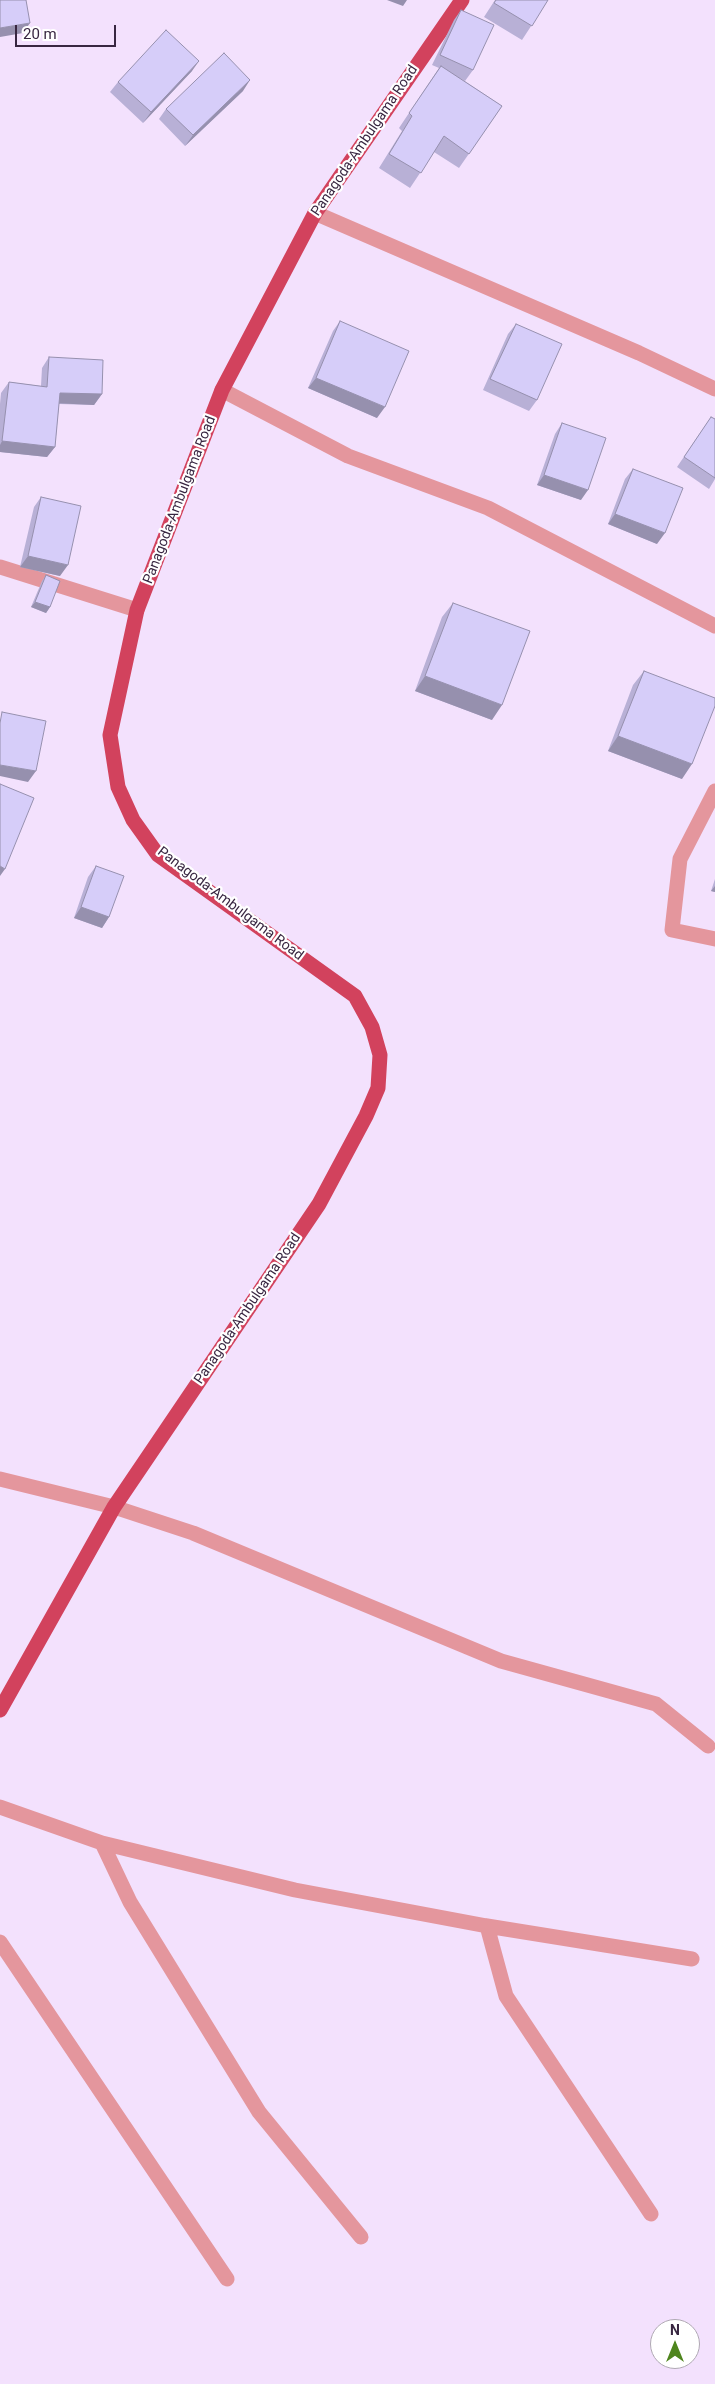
<!DOCTYPE html>
<style>
body{margin:0}
#map{position:relative;width:715px;height:2384px;overflow:hidden;background:#f3e1fd;font-family:Roboto,sans-serif}
canvas{display:block}
.north{position:absolute;left:650px;top:2319px;width:50px;height:50px;box-sizing:border-box;background:#fff;border:1px solid #afa8b3;border-radius:50%;rotate:0deg;font-size:14px;font-weight:700;line-height:20px;text-align:center;color:#382641}
.north::after{content:'';display:block;margin:auto;width:18px;height:22px;background:#4f851e;clip-path:polygon(50% 0,100% 100%,50% 72%,0 100%)}
.scale{position:absolute;left:15px;top:25px;width:101px;height:22px;box-sizing:border-box;border:2px solid #382641;border-top:0;padding-left:6px;font-size:15px;line-height:18px;white-space:nowrap;color:#382641;-webkit-text-stroke:4px #fff;paint-order:stroke}
</style>
<div id="map">
<canvas width="715" height="2384"></canvas>
<div class="north">N</div>
<div class="scale">20 m</div>
</div>
<script>
const c = document.querySelector('canvas').getContext('2d');
c.lineJoin = 'round';
const toPath = rows => new Path2D(rows.map(r => 'M' + r).join(''));
function stroke(path, color, width, dash) { c.strokeStyle = color; c.lineWidth = width; c.lineCap = dash ? 'butt' : 'round'; c.setLineDash(dash || []); c.stroke(path); }
function fillPath(path, color) { c.fillStyle = color; c.fill(path, 'evenodd'); }
function drawText(font, color, halo, rows, align = 'center') {
  c.font = font + ' Roboto,sans-serif'; c.lineWidth = 4.5; c.setLineDash([]); c.textBaseline = 'middle'; c.strokeStyle = halo; c.fillStyle = color; for (const [text, x, y, turn = 0] of rows) {
    c.save(); c.translate(x, y); c.rotate((+turn || 0) * Math.PI / 180); c.textAlign = isNaN(turn) ? turn : align; if (halo) c.strokeText(text, 0, 0); c.fillText(text, 0, 0); c.restore();
  }
}
stroke(toPath([
 [315,213,639,353,715,389],
 [222,390,348,456,488,508,715,626],
 [0,567,137,610],
 [715,791,680,859,672,930,715,939],
 [0,1479,114,1507,193,1533,501,1661,656,1704,708,1746],
 [0,1807,102,1843,295,1890,487,1926,692,1959],
 [102,1843,130,1902,259,2112,361,2237],
 [487,1926,506,1996,651,2214],
 [0,1942,227,2279]
]), '#e4969d', 15);
stroke(toPath([
 [0,1710,114,1507,319,1204,366,1116,378,1088,380,1055,372,1027,355,996,158,855,133,820,118,787,110,735,137,610,222,390,315,213,462,0]
]), '#d2425d', 15);
fillPath(toPath([
 [495,0,548,0,522,40,484,17],
 [461,10,473,70,465,81,460,78,502,106,459,168,434,152,410,188,379,168,402,131,399,128,439,68,432,65,454,20],
 [192,71,143,123,110,92,118,82],
 [243,91,185,146,159,119,166,109],
 [340,321,377,418,308,388,333,331],
 [516,324,537,400,529,411,483,390,508,334],
 [49,357,102,394,94,405,59,404,55,447,47,457,0,452,0,404,1,393,9,382,41,386,42,368],
 [711,417,715,419,715,479,709,489,677,467],
 [562,423,581,500,537,485,555,434],
 [633,469,657,544,608,524,625,479],
 [41,497,60,576,20,567,34,507],
 [46,575,50,607,46,613,31,607,42,581],
 [453,603,492,720,415,691,442,617],
 [644,671,682,779,608,751,633,685],
 [96,866,109,917,102,928,74,918,88,877],
 [715,879,715,892,711,891]
]), '#b8b0d6');
fillPath(toPath([
 [387,0,407,0,403,6],
 [30,23,23,33,0,37,0,28],
 [199,61,192,71,143,123,151,112],
 [250,80,243,91,185,146,193,135],
 [316,378,385,407,377,418,308,388],
 [60,393,102,394,94,405,53,403],
 [2,441,55,447,47,457,0,452,0,445],
 [544,475,588,490,581,500,537,485],
 [615,514,665,533,657,544,608,524],
 [28,556,68,565,60,576,20,567],
 [35,602,50,607,46,613,31,607],
 [425,676,502,705,492,720,415,691],
 [618,736,692,764,682,779,608,751],
 [0,765,36,771,28,782,0,776],
 [0,866,5,869,0,876],
 [715,886,715,892,711,891],
 [81,907,109,917,102,928,74,918]
]), '#9690ae');
const building = toPath([
 [0,0,26,0,30,23,0,28,0,0],
 [496,0,548,0,532,26,494,3,496,0],
 [461,10,494,25,473,70,440,55,461,10],
 [166,30,199,61,151,112,118,82,166,30],
 [224,53,250,80,193,135,166,109,224,53],
 [441,66,502,106,469,154,444,136,421,173,389,154,412,116,409,113,441,66],
 [340,321,409,351,385,407,316,378,340,321],
 [516,324,562,344,537,400,490,379,516,324],
 [49,357,103,360,102,394,60,393,55,447,2,441,9,382,47,387,49,357],
 [711,417,715,419,715,478,684,457,711,417],
 [562,423,606,438,588,490,544,475,562,423],
 [633,469,683,488,665,533,615,514,633,469],
 [41,497,81,506,68,565,28,556,41,497],
 [46,575,60,581,50,607,35,602,46,575],
 [453,603,530,631,502,705,425,676,453,603],
 [644,671,715,698,715,706,692,764,618,736,644,671],
 [2,712,46,721,36,771,0,765,0,723,2,712],
 [0,784,34,798,5,869,0,866,0,784],
 [96,866,124,876,109,917,81,907,96,866]
]);
fillPath(building, '#d6cdf9');
stroke(building, '#9690ae', 1);
drawText('14px', '#382641', '#fff', [
 ["Panagoda-Ambulgama Road",365,141,-56],
 ["Panagoda-Ambulgama Road",180,500,-69],
 ["Panagoda-Ambulgama Road",230,904,37],
 ["Panagoda-Ambulgama Road",248,1309,-56]
]);
</script>
